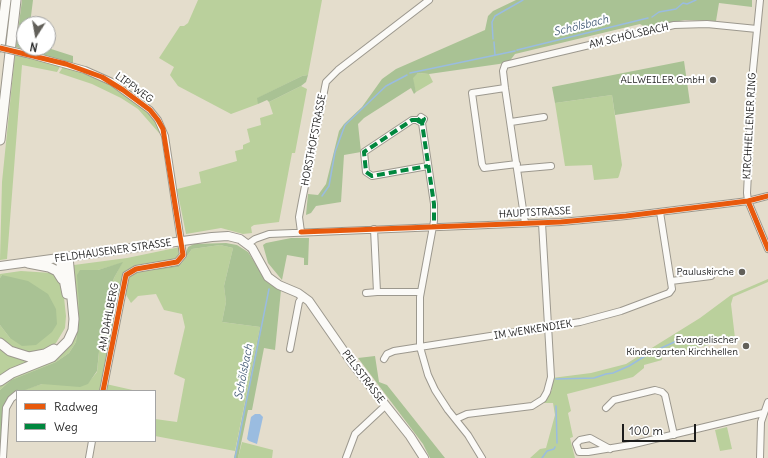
<!DOCTYPE html>
<meta charset="utf-8">
<style>
body{margin:0}
#map{position:relative;width:768px;height:458px;overflow:hidden;background:#e4ddcc;font-family:Delius,sans-serif}
canvas{display:block}
.legend{position:absolute;left:16px;top:390px;width:140px;height:52px;box-sizing:border-box;background:#fff;border:1px solid #a4a4a4;margin:0;padding:5px 7px;list-style:none;font-size:12px;color:#1c1c1c}
.legend li{display:flex;align-items:center;gap:8px;height:20px}
.legend b{width:20px;border:1px solid #a4a4a4}
.north{position:absolute;left:16px;top:16px;width:40px;height:40px;box-sizing:border-box;background:#fff;border:1px solid #a4a4a4;border-radius:50%;rotate:191deg;font-size:11px;font-weight:700;line-height:16px;text-align:center;color:#1c1c1c}
.north::after{content:'';display:block;margin:auto;width:14px;height:18px;background:#62605a;clip-path:polygon(50% 0,100% 100%,50% 72%,0 100%)}
.scale{position:absolute;left:622px;top:424px;width:74px;height:18px;box-sizing:border-box;border:2px solid #1c1c1c;border-top:0;padding-left:5px;font-size:12px;line-height:14px;white-space:nowrap;color:#1c1c1c;-webkit-text-stroke:3px #fff;paint-order:stroke}
</style>
<div id="map">
<canvas width="768" height="458"></canvas>
<ul class="legend">
<li><b style="height:5px;background:#e8590c"></b>Radweg</li>
<li><b style="height:5px;background:#00873e"></b>Weg</li>
</ul>
<div class="north">N</div>
<div class="scale">100 m</div>
</div>
<script>
const c = document.querySelector('canvas').getContext('2d');
c.lineJoin = 'round';
function fillPath(path, color) { c.fillStyle = color; c.fill(path, 'evenodd'); }
const toPath = rows => new Path2D(rows.map(r => 'M' + r).join(''));
function stroke(path, color, width, dash) { c.strokeStyle = color; c.lineWidth = width; c.lineCap = dash ? 'butt' : 'round'; c.setLineDash(dash || []); c.stroke(path); }
function drawText(font, color, halo, rows, align = 'center') {
  c.font = font + ' Delius,sans-serif'; c.lineWidth = 4; c.setLineDash([]); c.textBaseline = 'middle'; c.strokeStyle = halo; c.fillStyle = color; for (const [text, x, y, turn = 0] of rows) {
    c.save(); c.translate(x, y); c.rotate((+turn || 0) * Math.PI / 180); c.textAlign = isNaN(turn) ? turn : align; if (halo) c.strokeText(text, 0, 0); c.fillText(text, 0, 0); c.restore();
  }
}
fillPath(toPath([
 [198,0,322,0,308,75,302,76,258,98,258,104,231,114,178,86,170,75,174,67,159,58,180,26,184,26,188,23],
 [15,54,61,65,57,72,22,65,7,259,0,260,2,182],
 [63,67,93,75,119,89,150,113,157,122,162,131,159,133,138,109,121,98,92,84,59,73],
 [418,73,429,74,433,82,416,92,412,78],
 [301,86,307,89,295,153,292,153,279,222,254,225,251,227,252,233,243,234,221,228,186,234,177,189,201,183,199,172,237,161,235,151,243,149,243,145,250,142,247,129,261,125,260,118,273,114,269,102],
 [612,95,622,165,619,176,618,178,594,180,592,165,565,166,555,103],
 [220,245,233,248,224,286,226,302,222,322,260,327,235,451,155,436,155,419,177,422,185,379,174,374,185,327,182,314,164,310,156,294,138,296,131,303,125,293,127,279,134,272,179,267,192,249],
 [180,247,182,250,178,259,129,270,100,391,20,391,42,384,88,383,97,372,101,332,108,295,114,278,122,263,98,270,78,273,79,308,76,342,69,353,56,362,11,380,0,390,0,384,70,342,74,265,127,258],
 [21,271,52,273,58,275,63,288,66,316,65,328,56,343,46,351,23,354,0,339,0,325,10,338,2,275,0,278,0,274],
 [768,279,768,282,733,297,731,304,735,338,662,357,662,360,644,365,644,368,633,377,567,394,571,411,568,413,573,437,570,438,575,458,530,458,540,449,546,448,555,415,553,403,543,403,552,390,552,378,591,373,626,364,700,318,731,295],
 [0,346,33,359,0,378],
 [106,384,137,391,105,391],
 [727,427,732,449,720,451,715,430],
 [242,442,273,450,272,458,238,458]
]), '#bad09c');
fillPath(toPath([
 [22,0,33,0,30,24,24,24,24,48,48,48,73,56,73,64,16,47],
 [516,0,752,0,752,7,719,3,716,21,685,20,645,27,640,24,515,54,509,62,499,64,429,74,418,73,413,78,416,92,414,94,411,88,364,118,358,124,361,152,344,155,341,202,316,206,311,213,306,215,308,194,318,195,326,184,339,131,344,124,362,107,382,79,396,69,485,30,488,16,493,11],
 [684,61,690,103,615,115,612,95,555,103,552,87],
 [308,75,306,82,301,86,269,102,267,100,258,104,257,98,302,76],
 [291,238,309,238,308,265,304,265,304,258,287,255,282,280,268,263,263,245,266,243],
 [226,243,237,245,248,252,267,282,281,290,275,350,264,348,252,410,248,410,238,458,234,458,260,327,222,322,226,302,224,286,233,248,220,245,192,249,179,267,157,270,154,269,178,265,184,258,188,247,194,244],
 [123,262,114,278,108,295,101,332,97,371,88,384,80,387,42,384,11,395,3,410,0,458,0,390,11,380,56,362,69,353,76,342,79,308,77,275,80,270,98,270],
 [2,275,28,281,48,294,56,309,57,324,52,332,36,345,22,346,10,338,0,325,0,278],
 [375,356,379,382,387,385,445,458,430,458,423,444,358,358]
]), '#a9c294');
fillPath(toPath([
 [255,414,260,414,263,417,257,444,249,441,247,439,251,417]
]), '#9abce0');
stroke(toPath([
 [652,17,659,12,676,9,683,3,687,4,696,0],
 [493,39,492,22,495,16,523,0],
 [494,42,495,55],
 [517,50,648,18],
 [410,73,515,51],
 [322,196,329,186,335,152,345,125,386,86,407,75],
 [556,379,594,378,606,374,613,373,629,366,650,353,679,340],
 [556,406,557,443],
 [235,458,269,289],
 [542,458,547,451,554,449,555,447]
]), '#9abce0', 1.5);
const minor = toPath([
 [760,0,753,70,747,193,748,201,768,249],
 [27,54,85,70,112,82,150,110,158,120,165,136,183,255,177,262,136,269,126,275,103,391],
 [505,88,472,93,479,143,482,164,484,168,517,164],
 [418,120,412,120,364,152,366,172,372,176,428,166],
 [511,122,544,117],
 [422,123,418,121,421,117,424,119,422,123,434,204,434,221,420,297,420,347,428,375,435,390,448,410,468,435,482,458],
 [517,169,551,166],
 [525,223,505,88,503,71,505,65,674,25,707,24,757,29],
 [374,229,377,292,420,292],
 [301,232,299,217,302,201,326,82,338,70,429,0],
 [248,244,255,239,269,234,561,222,626,216,748,201,768,196],
 [671,281,711,276],
 [366,293,377,292],
 [290,349,299,302,303,296],
 [384,359,387,354,394,351,580,322,621,311,669,293,672,289,660,212],
 [606,408,614,400,655,390,662,392,665,395,674,435],
 [456,419,467,414,532,406,543,399,547,392,551,377,542,223],
 [610,449,590,438,580,440,576,444,579,452,588,452,630,445,763,413],
 [3,458,6,408,11,399,17,394],
 [89,458,92,441],
 [346,458,355,434,385,406],
 [760,458,761,422,768,402]
]);
const major = toPath([
 [0,266,212,237,228,236,240,239,252,248,268,277,279,285,298,293,309,301,352,363,410,436,424,458]
]);
const highway = toPath([
 [0,47,6,0],
 [0,140,16,0],
 [60,259,67,294],
 [28,263,49,267,57,271,62,279],
 [0,343,10,351,29,357,45,354,54,349],
 [0,381,12,373,52,357,68,341,73,330,74,319,68,257]
]);
stroke(minor, '#9c988e', 8);
stroke(major, '#9c988e', 10);
stroke(highway, '#9c988e', 11);
stroke(minor, '#fbfaf7', 6);
stroke(major, '#fbfaf7', 8);
stroke(highway, '#fbfaf7', 9);
const minorBridge = toPath([
 [0,48,27,54]
]);
stroke(minorBridge, '#9c988e', 8, []);
stroke(minorBridge, '#fbfaf7', 6);
stroke(toPath([
 [418,120,412,120,364,152,366,172,372,176,428,166],
 [422,123,418,121,421,117,424,119,422,123,434,204,434,227]
]), '#00873e', 4, [8, 4]);
stroke(toPath([
 [0,48,66,64,102,77,123,90,150,110,158,120,163,129,183,255,177,262,136,269,126,275,103,391],
 [748,201,768,249],
 [301,232,561,222,626,216,748,201,768,196]
]), '#e8590c', 5);
for (const [x, y, r, color] of [
 [713,80,4,"#62605a"],
 [742,272,4,"#62605a"],
 [746,346,4,"#62605a"]
]) { const dot = new Path2D(); dot.arc(x, y, r, 0, 2 * Math.PI); c.fillStyle = color; c.fill(dot); stroke(dot, '#fff', 1.5); }
drawText('10px', '#1c1c1c', '#fff', [
 ["AM SCHÖLSBACH",629,36,-13],
 ["LIPPWEG",134,88,36],
 ["KIRCHHELLENER RING",750,126,-87],
 ["HORSTHOFSTRASSE",314,140,-79],
 ["HAUPTSTRASSE",535,213,-3],
 ["FELDHAUSENER STRASSE",113,251,-8],
 ["AM DAHLBERG",109,317,-79],
 ["IM WENKENDIEK",533,330,-9],
 ["PELSSTRASSE",363,377,53]
]);
drawText('10px', '#1c1c1c', '#fff', [
 ["ALLWEILER GmbH",705,80],
 ["Pauluskirche",734,272],
 ["Evangelischer",738,340],
 ["Kindergarten Kirchhellen",738,352]
], 'right');
drawText('italic 11px', '#475e78', '#fff', [
 ["Schölsbach",581,26,-14],
 ["Schölsbach",244,372,-79]
]);
</script>
